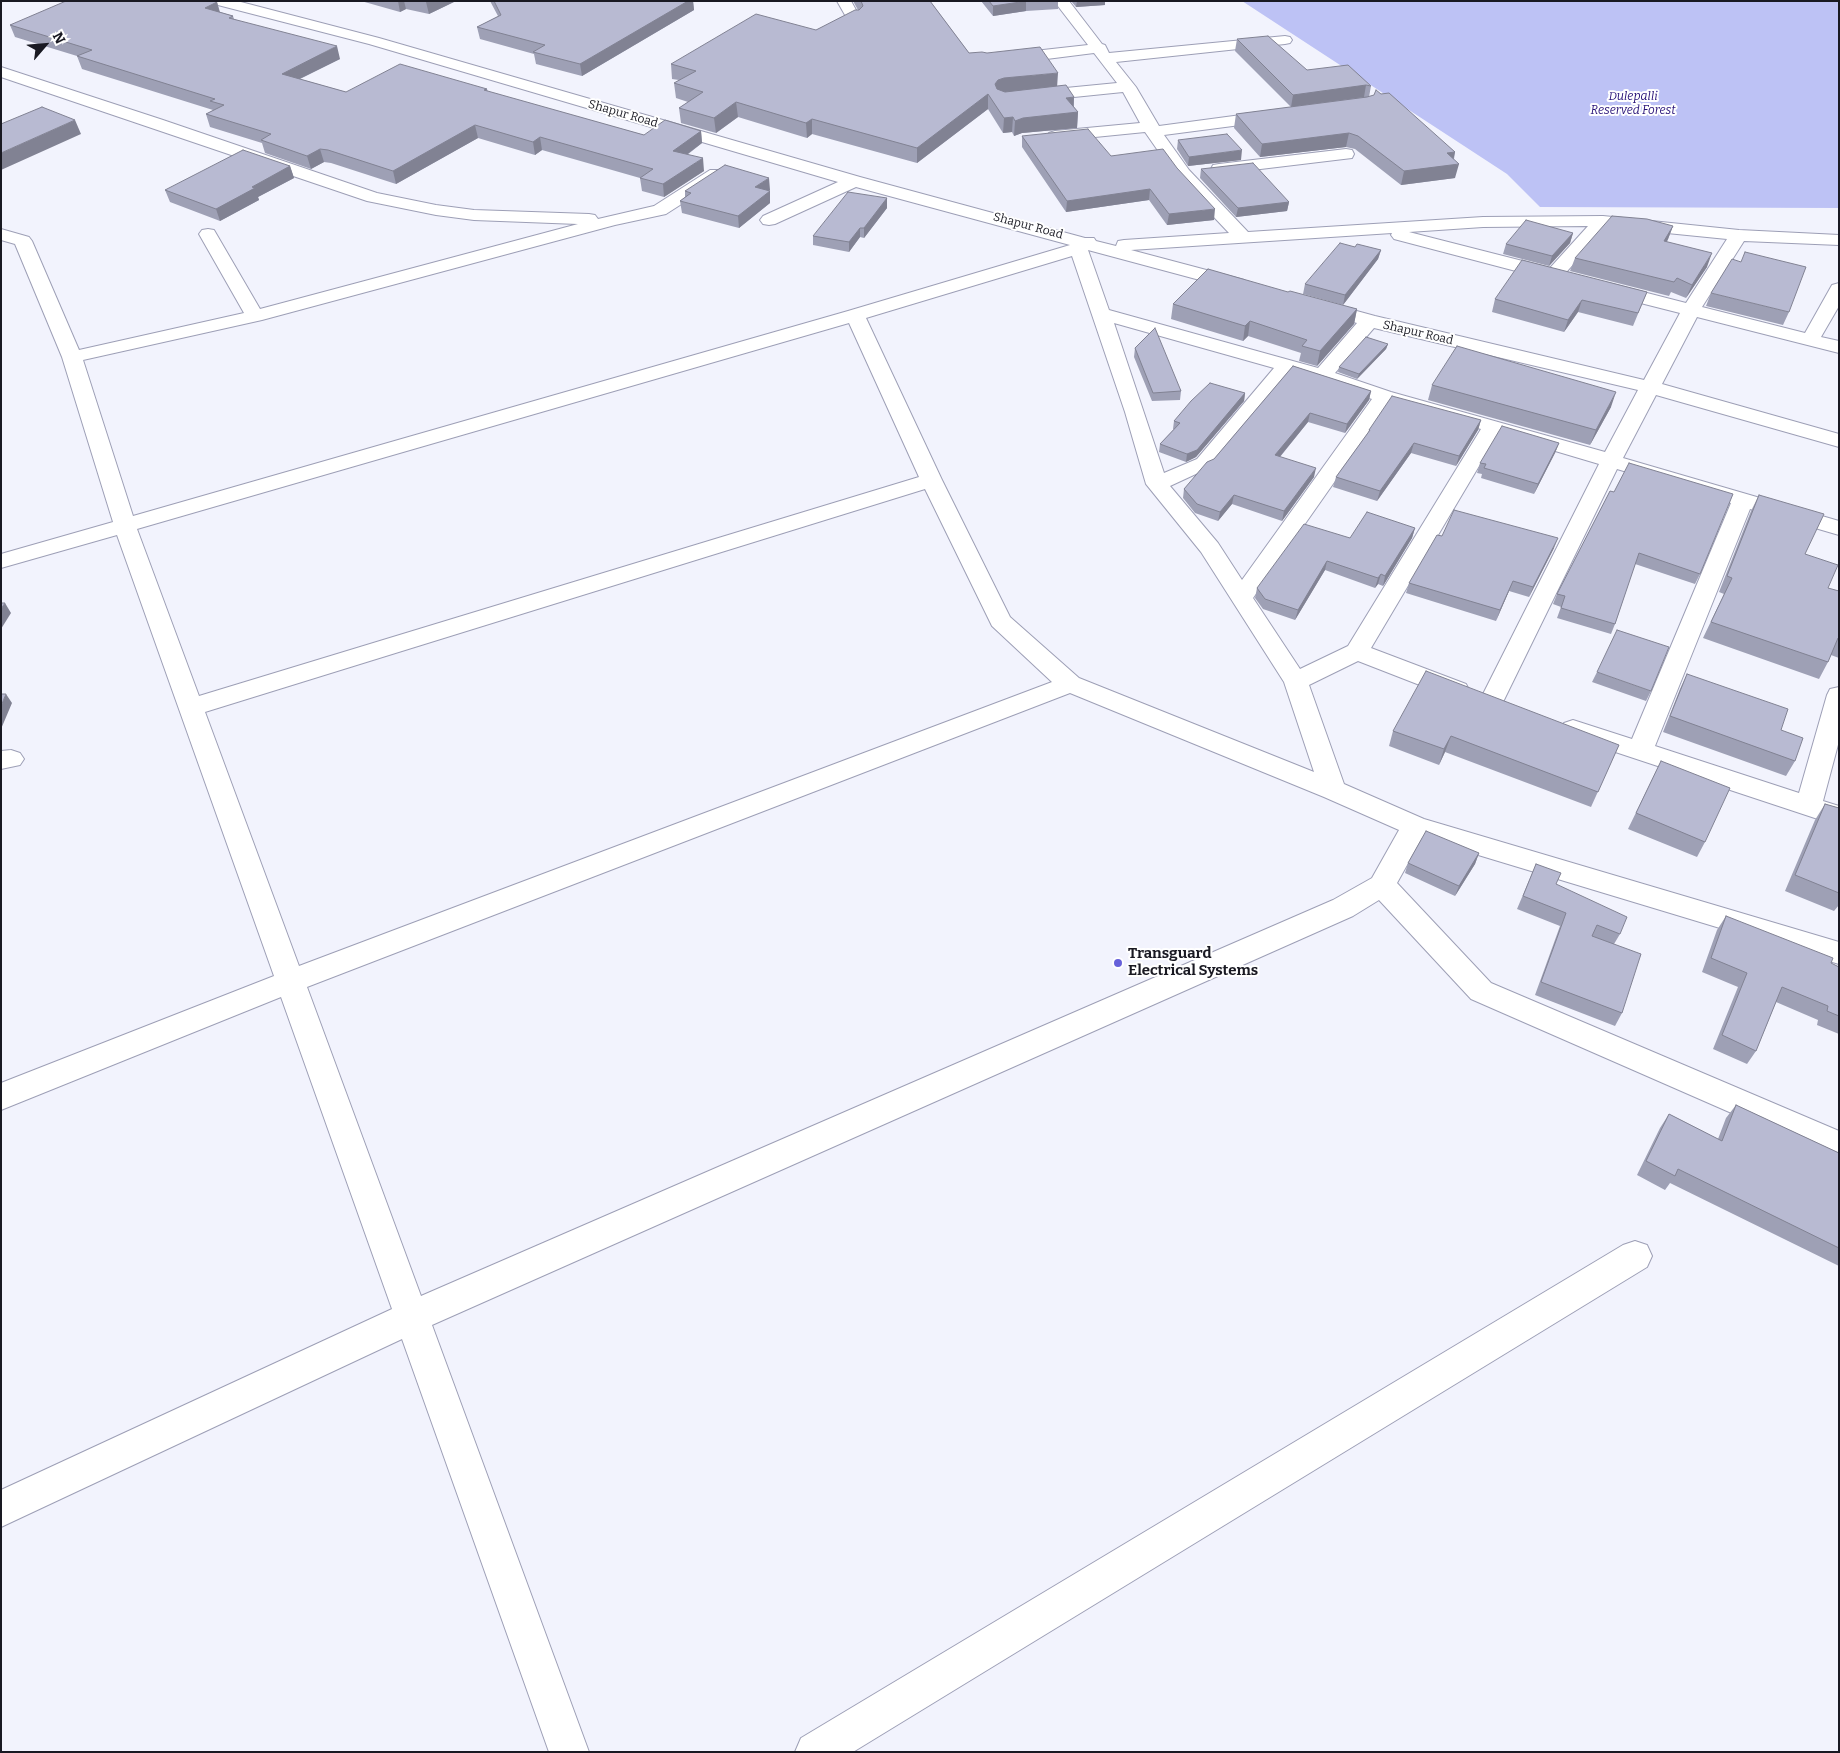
<!DOCTYPE html>
<style>
body{margin:0}
#map{position:relative;width:1840px;height:1753px;overflow:hidden;background:#f2f3fd;font-family:Bitter,serif}
canvas{display:block}
.frame{position:absolute;inset:0;border:2px solid #191922;pointer-events:none}
.north{position:absolute;left:20px;top:20px;width:50px;height:50px;-webkit-text-stroke:4px #fff;paint-order:stroke;rotate:63deg;font-size:14px;font-weight:700;line-height:20px;text-align:center;color:#191922}
.north::after{content:'';display:block;margin:auto;width:18px;height:22px;background:#191922;clip-path:polygon(50% 0,100% 100%,50% 72%,0 100%)}
</style>
<div id="map">
<canvas width="1840" height="1753"></canvas>
<div class="frame"></div>
<div class="north">N</div>
</div>
<script>
const c = document.querySelector('canvas').getContext('2d');
c.lineJoin = 'round';
function fillPath(path, color) { c.fillStyle = color; c.fill(path, 'evenodd'); }
const toPath = rows => new Path2D(rows.map(r => 'M' + r).join(''));
function stroke(path, color, width, dash) { c.strokeStyle = color; c.lineWidth = width; c.lineCap = dash ? 'butt' : 'round'; c.setLineDash(dash || []); c.stroke(path); }
function drawText(font, color, halo, rows, align = 'center') {
  c.font = font + ' Bitter,serif'; c.lineWidth = 4; c.setLineDash([]); c.textBaseline = 'middle'; c.strokeStyle = halo; c.fillStyle = color; for (const [text, x, y, turn = 0] of rows) {
    c.save(); c.translate(x, y); c.rotate((+turn || 0) * Math.PI / 180); c.textAlign = isNaN(turn) ? turn : align; if (halo) c.strokeText(text, 0, 0); c.fillText(text, 0, 0); c.restore();
  }
}
fillPath(toPath([
 [1242,1,1839,1,1839,208,1540,207,1507,174]
]), '#bdc2f5');
const minor = toPath([
 [212,1,237,1,379,38,860,177,1085,238,1094,238,1096,241,1116,246,1118,241,1124,240,1229,233,1177,178,1145,132,1055,141,1049,139,1047,136,1049,133,1055,131,1140,123,1123,92,1035,101,1029,99,1027,96,1029,93,1035,91,1117,83,1094,53,1007,64,1002,62,999,59,1002,56,1007,54,1088,45,1054,1,1069,1,1102,44,1105,45,1109,53,1285,36,1290,37,1292,40,1290,43,1285,44,1116,62,1136,87,1159,126,1271,111,1277,113,1279,116,1277,119,1271,121,1164,135,1189,170,1248,232,1483,217,1603,216,1739,230,1839,235,1839,245,1744,241,1702,307,1805,333,1832,285,1839,283,1839,306,1821,337,1839,341,1839,353,1697,317,1662,384,1839,434,1839,447,1656,395,1623,458,1839,521,1839,535,1750,509,1655,746,1799,793,1827,695,1830,689,1839,687,1839,741,1823,801,1839,806,1839,826,1564,735,1560,729,1564,723,1573,720,1632,739,1731,503,1617,469,1503,702,1500,708,1491,710,1482,708,1479,702,1599,464,1498,434,1371,648,1466,684,1469,690,1466,696,1457,698,1448,696,1358,661,1309,685,1344,784,1424,819,1839,942,1839,964,1422,838,1397,883,1491,983,1839,1131,1839,1160,1471,999,1379,900,1353,916,432,1325,589,1752,549,1752,402,1339,1,1527,1,1490,392,1309,281,997,1,1110,1,1083,274,976,117,535,1,568,1,554,113,522,62,357,15,244,1,240,1,229,29,237,32,241,79,350,244,313,199,234,202,230,208,229,214,230,260,309,578,224,474,220,436,215,367,201,1,77,1,67,163,120,377,193,436,205,474,210,589,214,595,215,598,219,654,206,710,170,722,170,724,174,722,178,666,214,615,225,262,320,83,360,133,516,848,311,1070,245,856,187,775,224,769,225,763,224,760,220,763,216,838,182,369,44,214,4,212,1],
 [1588,226,1550,268,1409,232,1483,227,1588,226],
 [1607,227,1727,239,1686,303,1608,283,1601,285,1599,289,1601,293,1680,313,1644,380,1375,316,1320,301,1313,303,1311,307,1313,311,1357,323,1318,368,1109,310,1088,250,1237,290,1244,288,1246,284,1244,280,1131,250,1392,233,1391,235,1394,239,1554,281,1560,279,1607,227],
 [1072,256,1125,412,1146,484,1201,552,1284,682,1314,772,1079,678,1010,617,942,480,866,318,1072,256],
 [849,323,919,477,199,696,137,529,849,323],
 [1114,323,1274,368,1197,459,1164,473,1114,323],
 [1374,328,1638,390,1605,452,1391,392,1335,373,1374,328],
 [1291,373,1372,399,1242,580,1218,543,1170,486,1211,467,1291,373],
 [1389,404,1481,429,1348,646,1300,669,1253,598,1389,404],
 [925,489,992,626,1052,682,299,966,205,712,925,489],
 [1070,693,1324,797,1399,830,1372,878,1333,900,421,1296,307,987,1070,693],
 [837,1,851,1,861,19,859,22,849,22,837,1],
 [1346,149,1352,150,1354,154,1352,158,1219,174,1213,173,1211,169,1213,165,1219,164,1346,149],
 [11,750,20,753,24,759,20,765,1,769,1,751,11,750],
 [1635,1241,1647,1245,1652,1256,1647,1267,853,1752,795,1752,801,1738,1623,1245,1635,1241]
]);
stroke(minor, '#9d9fb6', 2);
fillPath(minor, '#fff');
fillPath(toPath([
 [361,1,456,1,429,14,406,9,400,12],
 [490,1,693,1,694,10,582,76,536,64,534,54,480,39,477,27,498,16],
 [853,1,930,1,969,53,1057,86,1074,97,1074,107,1078,112,1077,128,1022,133,1014,136,1012,132,1003,133,988,109,917,163,812,134,807,138,738,117,716,133,681,123,679,108,688,102,676,98,674,83,679,80,672,79,671,64,816,30,858,10],
 [981,1,1058,1,1058,9,1026,11,993,16],
 [1071,1,1105,1,1105,5,1076,7],
 [217,2,220,12,233,16,234,19,340,59,300,79,346,92,487,89,488,92,644,135,701,131,702,143,687,155,704,171,664,197,642,191,640,178,542,150,535,155,478,138,396,184,331,163,324,162,311,169,265,153,262,143,210,127,206,114,213,110,82,69,77,56,15,37,10,25],
 [1237,39,1307,70,1371,86,1369,97,1381,94,1455,152,1454,159,1455,178,1401,185,1355,149,1346,147,1260,157,1234,128,1236,114,1365,98,1291,107,1235,51],
 [1022,136,1111,156,1214,220,1167,225,1149,200,1066,212,1022,147],
 [1178,140,1241,160,1188,166,1177,149],
 [290,166,294,178,258,197,259,200,220,221,170,202,165,190],
 [1201,169,1289,202,1287,211,1236,217,1200,178],
 [770,190,768,191,770,191,770,203,739,228,682,213,680,201,685,197,685,191],
 [887,198,887,208,864,238,860,237,849,252,813,245,813,236],
 [1673,226,1667,242,1707,267,1686,298,1671,292,1669,296,1570,271,1575,258],
 [1573,233,1570,243,1549,266,1503,254,1506,244],
 [1355,247,1381,250,1378,259,1343,305,1303,294,1305,284],
 [1288,292,1357,309,1354,324,1317,366,1299,361,1301,353,1248,336,1243,341,1171,319,1173,304],
 [1647,292,1633,326,1578,312,1564,332,1492,312,1495,299],
 [1711,293,1789,312,1783,325,1706,306],
 [1388,344,1386,349,1357,379,1338,372,1339,367],
 [1135,348,1181,391,1180,400,1152,401,1134,357],
 [1293,366,1371,391,1369,400,1345,433,1308,422,1280,457,1314,477,1282,521,1232,504,1218,521,1195,513,1183,498,1184,489,1214,459],
 [1432,385,1611,407,1590,445,1428,400],
 [1245,393,1244,401,1196,457,1186,462,1159,452,1160,444,1174,429,1173,429,1174,421],
 [1481,420,1478,430,1456,466,1411,453,1377,501,1333,487,1336,477,1368,433,1369,430],
 [1559,443,1555,453,1534,494,1481,478,1482,474,1477,473,1480,463],
 [1610,491,1700,574,1695,584,1635,564,1615,624,1611,634,1557,618,1561,607,1553,604,1557,594],
 [1759,495,1805,554,1828,588,1839,591,1839,658,1831,655,1828,662,1819,679,1703,638,1724,594,1719,592,1751,511],
 [1415,528,1412,538,1383,586,1378,584,1375,588,1325,570,1295,620,1263,609,1255,598,1257,588,1350,538],
 [1442,536,1554,548,1529,597,1509,591,1496,621,1406,593,1409,583],
 [1597,672,1651,691,1646,701,1592,682],
 [1687,674,1781,730,1795,761,1786,776,1663,732,1680,689],
 [1393,731,1619,745,1591,807,1445,752,1439,765,1389,746],
 [1661,761,1705,842,1697,857,1628,829],
 [1825,804,1839,808,1839,905,1834,911,1785,891,1815,820],
 [1479,853,1475,864,1455,896,1405,873,1408,863],
 [1536,864,1556,884,1620,934,1614,944,1622,1013,1615,1026,1535,995,1560,926,1517,909],
 [1726,916,1839,967,1839,1034,1817,1025,1818,1020,1776,1002,1756,1051,1747,1064,1713,1049,1738,987,1702,972,1717,930],
 [1736,1105,1839,1153,1839,1266,1670,1183,1665,1190,1637,1175,1660,1128,1669,1114,1718,1139,1726,1118]
]), '#9ea0b5');
fillPath(toPath([
 [398,1,404,1,406,9,400,12],
 [429,1,456,1,429,14,426,2],
 [688,1,693,1,694,10,582,76,580,64],
 [1026,1,1026,11,993,16,993,6],
 [1077,1,1105,1,1105,5,1076,7],
 [217,2,220,14,205,8],
 [337,46,340,59,285,86,282,74],
 [1058,73,1057,88,997,95,995,84,998,80,1004,78],
 [1366,85,1364,97,1291,107,1293,95],
 [988,94,988,109,917,163,917,148],
 [1074,97,1073,112,1066,98],
 [736,102,738,117,716,133,714,118],
 [1078,112,1077,128,1022,133,1014,136,1015,121,1023,118],
 [1013,117,1012,132,1003,133,1004,118],
 [812,119,812,134,807,138,806,123],
 [75,120,81,134,1,170,1,153],
 [475,125,478,138,396,184,393,171],
 [701,131,702,143,674,164,673,151],
 [1349,133,1346,147,1260,157,1262,144],
 [540,137,542,150,535,155,533,142],
 [320,149,324,162,311,169,307,156],
 [1242,150,1241,160,1188,166,1189,157],
 [1455,152,1452,165,1459,164,1455,178,1401,185,1404,171,1447,153],
 [703,158,704,171,664,197,663,184],
 [290,166,294,178,258,197,259,200,220,221,216,209,252,187],
 [769,178,770,190,756,199,755,187],
 [1150,189,1149,200,1066,212,1067,201],
 [770,191,770,203,739,228,738,216],
 [887,198,887,208,864,238,864,228],
 [1289,202,1287,211,1236,217,1238,208],
 [1215,209,1214,220,1167,225,1169,214],
 [1673,226,1668,239,1659,254,1664,241],
 [860,228,860,237,849,252,849,242],
 [1573,233,1570,243,1549,266,1552,256],
 [1381,250,1378,259,1343,305,1345,295],
 [1712,253,1707,267,1686,298,1692,285],
 [1582,300,1578,312,1564,332,1568,320],
 [1357,309,1354,324,1317,366,1320,351],
 [1250,321,1248,336,1243,341,1245,326],
 [1388,344,1386,349,1357,379,1359,374],
 [1371,391,1369,400,1345,433,1347,424],
 [1616,392,1611,407,1590,445,1596,430],
 [1245,393,1244,401,1196,457,1186,462,1187,454],
 [1310,413,1308,422,1273,465,1275,455],
 [1481,420,1478,430,1456,466,1459,456],
 [1414,443,1411,453,1377,501,1380,491],
 [1559,443,1555,453,1534,494,1538,484],
 [1316,468,1314,477,1282,521,1284,511],
 [1234,495,1232,504,1218,521,1220,512],
 [1415,528,1412,538,1383,586,1385,576],
 [1558,538,1554,548,1529,597,1533,587],
 [1327,561,1325,570,1295,620,1298,610],
 [1381,574,1378,584,1375,588,1378,578],
 [1513,581,1509,591,1496,621,1500,610],
 [5,603,11,613,1,629,1,609],
 [6,694,12,703,1,729,1,706],
 [1451,736,1445,752,1439,765,1444,749],
 [1479,853,1475,864,1455,896,1459,886]
]), '#818293');
const building = toPath([
 [66,1,213,1,217,2,205,8,233,16,229,18,337,46,282,74,346,92,400,64,487,89,484,90,644,135,665,120,701,131,673,151,703,158,663,184,640,178,653,169,540,137,533,142,475,125,393,171,328,150,320,149,307,156,261,140,271,134,206,114,224,105,210,101,215,99,77,56,92,50,10,25,66,1],
 [494,1,688,1,580,64,533,52,545,45,477,27,501,15,494,1],
 [861,1,930,1,969,53,982,52,987,53,1040,47,1058,73,1004,78,998,80,995,84,997,89,1005,92,1066,85,1074,97,1066,98,1078,112,1023,118,1015,121,1013,117,1004,118,988,94,917,148,812,119,806,123,736,102,714,118,679,108,703,92,674,83,696,71,671,64,756,14,816,30,855,10,859,10,863,6,861,1],
 [989,1,1027,1,993,6,989,1],
 [1268,36,1307,70,1348,65,1371,86,1366,85,1293,95,1237,39,1268,36],
 [1376,90,1381,94,1389,93,1455,152,1447,153,1459,164,1404,171,1358,136,1349,133,1262,144,1236,114,1367,97,1374,95,1376,90],
 [42,107,75,120,1,153,1,124,42,107],
 [1088,129,1111,156,1163,149,1177,168,1215,209,1169,214,1150,189,1067,201,1022,136,1088,129],
 [1227,134,1242,150,1189,157,1178,140,1227,134],
 [243,150,290,166,252,187,255,188,216,209,165,190,243,150],
 [1253,163,1289,202,1238,208,1201,169,1253,163],
 [725,165,769,178,755,187,770,191,738,216,680,201,691,193,685,191,725,165],
 [848,192,887,198,864,228,860,228,849,242,813,236,848,192],
 [1612,216,1647,219,1673,226,1664,241,1712,253,1692,285,1677,278,1674,282,1575,258,1612,216],
 [1526,220,1573,233,1552,256,1506,244,1526,220],
 [1340,243,1355,247,1357,244,1381,250,1345,295,1305,284,1340,243],
 [1745,252,1806,267,1789,312,1711,293,1732,259,1741,262,1745,252],
 [1522,260,1647,292,1638,313,1582,300,1568,320,1495,299,1522,260],
 [1208,269,1288,292,1290,291,1357,309,1320,351,1302,346,1307,340,1250,321,1245,326,1173,304,1208,269],
 [1155,328,1181,391,1153,393,1135,348,1155,328],
 [1366,337,1388,344,1359,374,1339,367,1366,337],
 [1457,346,1616,392,1596,430,1432,385,1457,346],
 [1293,366,1371,391,1347,424,1310,413,1275,455,1316,468,1284,511,1234,495,1220,512,1197,504,1184,489,1207,462,1214,459,1293,366],
 [1210,383,1245,393,1197,450,1187,454,1160,444,1180,423,1174,421,1191,401,1210,383],
 [1392,396,1481,420,1459,456,1414,443,1380,491,1336,477,1370,430,1369,430,1392,396],
 [1502,426,1559,443,1538,484,1484,468,1486,464,1480,463,1502,426],
 [1629,463,1733,494,1700,574,1639,553,1615,624,1561,608,1565,596,1557,594,1610,491,1614,492,1629,463],
 [1759,495,1824,514,1805,554,1838,565,1828,588,1839,591,1839,638,1838,638,1828,662,1711,622,1732,578,1727,576,1759,495],
 [1454,510,1558,538,1533,587,1513,581,1500,610,1409,583,1437,535,1442,536,1454,510],
 [1367,512,1415,528,1385,576,1381,574,1378,578,1327,561,1298,610,1265,599,1257,588,1304,524,1350,538,1367,512],
 [1,603,5,603,1,609,1,603],
 [1617,630,1669,647,1651,691,1597,672,1617,630],
 [1426,671,1619,745,1598,792,1451,736,1444,749,1393,731,1426,671],
 [1687,674,1788,709,1781,730,1803,738,1795,761,1670,716,1687,674],
 [1,694,6,694,1,706,1,694],
 [1661,761,1730,788,1705,842,1636,813,1661,761],
 [1825,804,1839,808,1839,893,1795,875,1825,804],
 [1426,831,1479,853,1459,886,1408,863,1426,831],
 [1536,864,1561,873,1556,884,1627,917,1620,934,1597,925,1592,936,1641,954,1622,1013,1541,982,1566,913,1523,896,1536,864],
 [1726,916,1833,958,1831,963,1839,967,1839,1016,1827,1011,1828,1006,1782,987,1756,1051,1722,1035,1747,973,1711,958,1726,916],
 [1736,1105,1839,1153,1839,1248,1678,1169,1675,1176,1646,1161,1669,1114,1722,1141,1736,1105]
]);
fillPath(building, '#b8bad2');
stroke(building, '#818293', 1);
for (const [x, y, r, color] of [
 [1118,963,5,"#6761da"]
]) { const dot = new Path2D(); dot.arc(x, y, r, 0, 2 * Math.PI); c.fillStyle = color; c.fill(dot); stroke(dot, '#fff', 2); }
drawText('italic 12px', '#271177', '#fff', [
 ["Dulepalli",1633,97],
 ["Reserved Forest",1633,111]
]);
drawText('12px', '#191922', '#fff', [
 ["Shapur Road",623,114,16],
 ["Shapur Road",1028,226,15],
 ["Shapur Road",1418,333,13]
]);
drawText('bold 15px', '#191922', '#fff', [
 ["Transguard",1128,954],
 ["Electrical Systems",1128,971]
], 'left');
</script>
